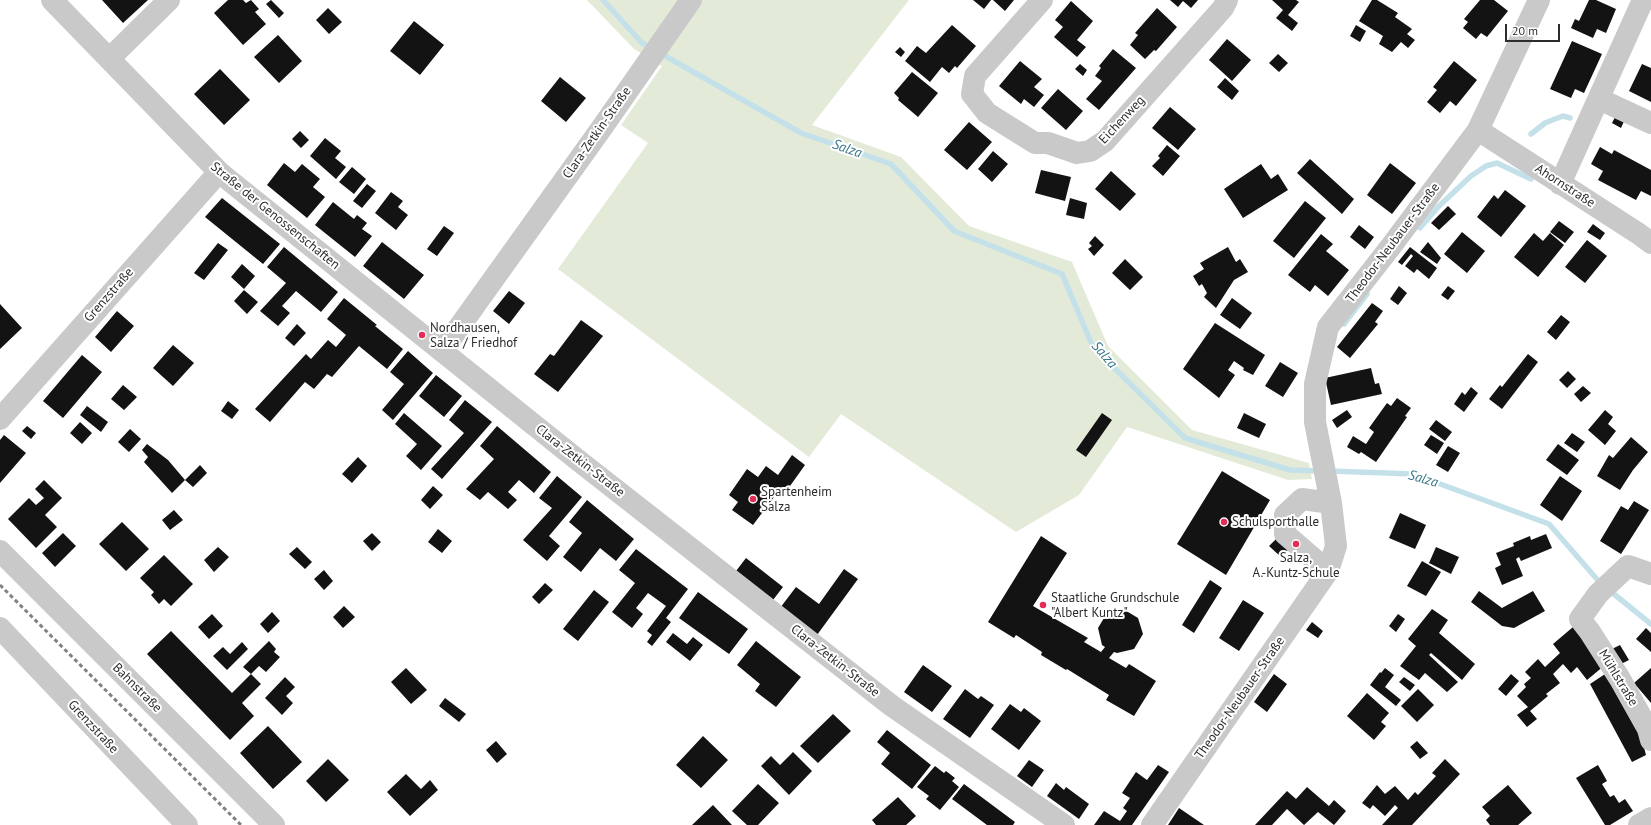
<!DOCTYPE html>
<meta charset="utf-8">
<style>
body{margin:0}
#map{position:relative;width:1651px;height:825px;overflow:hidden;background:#fff;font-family:"PT Sans",sans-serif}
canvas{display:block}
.scale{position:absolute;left:1505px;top:24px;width:55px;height:18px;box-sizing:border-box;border:2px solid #2c2c2c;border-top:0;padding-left:5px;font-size:12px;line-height:14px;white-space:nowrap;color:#2c2c2c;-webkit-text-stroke:3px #fff;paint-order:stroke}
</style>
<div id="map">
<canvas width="1651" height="825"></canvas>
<div class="scale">20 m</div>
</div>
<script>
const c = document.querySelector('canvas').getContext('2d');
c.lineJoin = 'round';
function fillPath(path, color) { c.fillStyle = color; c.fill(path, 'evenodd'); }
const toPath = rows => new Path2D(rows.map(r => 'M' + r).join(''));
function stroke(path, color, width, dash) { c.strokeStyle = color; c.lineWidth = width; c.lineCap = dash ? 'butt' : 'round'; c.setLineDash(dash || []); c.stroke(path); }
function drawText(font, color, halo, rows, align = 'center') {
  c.font = font + ' "PT Sans",sans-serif'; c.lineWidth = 4; c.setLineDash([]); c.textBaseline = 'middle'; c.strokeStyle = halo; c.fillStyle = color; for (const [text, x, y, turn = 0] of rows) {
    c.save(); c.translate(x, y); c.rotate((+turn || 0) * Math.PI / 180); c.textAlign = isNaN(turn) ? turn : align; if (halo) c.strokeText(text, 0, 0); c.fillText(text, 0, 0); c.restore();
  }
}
fillPath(toPath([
 [587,0,909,0,812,125,901,157,969,226,1072,262,1108,346,1192,430,1309,463,1312,479,1288,480,1127,427,1079,495,1016,532,841,414,809,457,558,269,648,143,621,125,662,66,634,49]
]), '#e4ead8');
stroke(toPath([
 [603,0,642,43,653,49],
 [660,53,801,133,891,164,954,231,1062,274,1093,347,1185,438,1290,470,1321,471],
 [1531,134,1545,123,1555,119,1563,116,1570,118],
 [1420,228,1438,207,1471,176,1486,166,1497,163,1531,179],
 [1344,324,1367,294],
 [1330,471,1413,474,1549,524,1602,585],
 [1609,590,1651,624]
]), '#c4e1ea', 5.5);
fillPath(toPath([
 [102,0,148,0,123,23],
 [228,0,243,0,246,3,251,0,259,9,255,12,266,24,243,45,214,13],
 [271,0,284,13,279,18,266,4],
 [973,0,991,0,984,9],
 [993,0,1014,0,1005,11],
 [1170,0,1198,0,1191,8,1183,1,1178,7],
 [1272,0,1296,0,1299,2,1288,15,1298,23,1292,31,1276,18,1283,10],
 [1372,0,1377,0,1398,13,1395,17,1412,29,1407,34,1415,40,1408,48,1401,42,1392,52,1379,44,1383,36,1359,21],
 [1480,0,1494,0,1508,11,1487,37,1481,33,1476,39,1463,28,1468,22,1464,19],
 [1589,0,1596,0,1616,9,1606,33,1597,29,1593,38,1571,28,1575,19,1579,21],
 [1071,1,1093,21,1077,40,1086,47,1077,57,1054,37,1063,27,1055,20],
 [328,8,342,22,329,34,316,20],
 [1157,8,1177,27,1156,51,1154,50,1145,59,1130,45,1138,35,1135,33],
 [414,21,444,45,420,75,390,51],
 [952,25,976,46,957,68,955,66,949,73,942,67,930,82,905,61,917,46,926,53],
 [1356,25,1366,31,1360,42,1350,36],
 [278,35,302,61,279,83,254,57],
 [1227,39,1251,60,1232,81,1209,60],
 [1572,41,1602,54,1584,93,1575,89,1571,98,1550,89],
 [900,47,905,52,901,57,895,52],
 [1113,49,1136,68,1099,110,1086,99,1102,81,1095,76,1101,68,1099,66],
 [1278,54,1288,63,1279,72,1269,63],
 [1020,61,1042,79,1034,87,1044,95,1034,107,1024,99,1021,104,999,86],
 [1454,61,1477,80,1456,106,1450,101,1440,113,1427,102,1437,90,1433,87],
 [1080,64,1087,70,1083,76,1075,69],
 [1642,64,1651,68,1651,102,1629,91],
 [220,69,250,100,224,125,194,94],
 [912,72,938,93,918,117,898,100,899,98,894,93],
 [560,77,586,98,566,122,541,101],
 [1225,78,1239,91,1232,100,1217,87],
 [1058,89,1083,111,1066,130,1041,108],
 [1170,107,1196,129,1178,150,1152,128],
 [1617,113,1626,117,1621,128,1612,123],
 [969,122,992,142,967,170,944,150],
 [300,131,309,140,301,148,292,139],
 [325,138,341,151,335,158,346,167,336,179,310,156],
 [1167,145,1180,156,1163,176,1152,166,1160,158,1158,156],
 [1600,147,1612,154,1614,150,1651,170,1651,196,1641,191,1636,200,1598,180,1603,171,1591,164],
 [993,151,1008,164,992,182,978,169],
 [1310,159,1354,199,1342,214,1297,173],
 [284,163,295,172,302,164,320,179,313,187,325,197,307,218,267,185],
 [1390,163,1416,183,1392,214,1367,195],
 [1261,164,1271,179,1278,174,1288,190,1243,218,1224,189],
 [352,167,366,179,354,194,339,182],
 [1041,170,1071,177,1065,201,1035,193],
 [1111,171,1136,194,1120,211,1095,189],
 [367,184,376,191,362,208,353,201],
 [1505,190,1526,206,1501,237,1477,217,1494,195,1498,199],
 [391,192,403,201,398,207,408,215,396,230,375,213],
 [222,198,280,244,263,264,205,217],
 [1070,198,1087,203,1084,219,1066,215],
 [1305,201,1326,218,1294,258,1273,241],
 [333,202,354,219,357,215,367,223,362,229,372,236,355,257,315,225],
 [1448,206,1456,214,1439,230,1431,223],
 [1559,221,1574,232,1565,243,1550,232],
 [1593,224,1605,233,1600,240,1587,232],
 [1359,225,1374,237,1365,249,1350,237],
 [444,226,454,233,437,256,427,249],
 [1462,232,1485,251,1467,273,1444,254],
 [1534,233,1543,241,1550,233,1564,245,1538,277,1514,257],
 [1321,234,1333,244,1326,251,1349,270,1328,296,1315,285,1310,292,1288,275],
 [1095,236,1104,245,1094,256,1088,249,1092,246,1089,243],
 [1587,240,1607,256,1585,283,1565,267],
 [382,242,424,275,404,299,363,266],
 [1428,242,1441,258,1437,264,1420,252],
 [218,243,228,250,204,280,194,273],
 [284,247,338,292,321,312,296,291,282,306,290,313,278,326,260,311,286,283,267,267],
 [1228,247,1236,262,1240,259,1248,272,1234,280,1216,308,1204,297,1207,293,1202,284,1199,286,1193,276,1204,269,1200,263],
 [1410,247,1437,268,1429,279,1417,269,1414,273,1405,266,1413,256,1411,254,1402,265,1398,262],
 [1125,259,1143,277,1130,290,1112,273],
 [242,264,255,276,244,289,231,277],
 [1399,286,1407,293,1398,305,1390,299],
 [1448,286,1455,291,1448,300,1441,295],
 [244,290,258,302,247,314,234,301],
 [509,291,525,303,509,324,493,311],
 [344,298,377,325,375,326,403,349,387,369,359,346,332,377,327,374,314,389,305,382,270,422,255,409,306,354,311,359,328,340,336,347,346,335,327,319],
 [1232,298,1252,313,1240,329,1220,315],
 [1372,303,1383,311,1375,322,1378,324,1350,358,1337,347],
 [0,304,22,328,0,349],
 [117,311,134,326,111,352,95,337],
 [1561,315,1570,322,1556,340,1547,332],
 [581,320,603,336,558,392,534,374,550,354,554,356],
 [1215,323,1265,355,1253,375,1243,370,1244,368,1234,361,1228,370,1235,375,1219,398,1183,369],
 [297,324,306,333,294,346,285,338],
 [173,345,194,363,173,386,153,368],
 [408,351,433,373,393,420,382,410,404,384,390,372],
 [1528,354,1538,362,1502,409,1489,399,1500,385,1502,387],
 [82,355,102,372,63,418,43,401],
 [1280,362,1298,373,1283,397,1265,386],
 [1371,368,1375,384,1379,383,1382,394,1331,405,1325,378],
 [1568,371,1576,379,1567,388,1559,380],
 [436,375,462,396,444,417,419,396],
 [123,385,137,397,124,410,111,399],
 [1583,386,1591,393,1581,402,1574,394],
 [1471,387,1478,393,1464,412,1454,404,1462,392,1465,395],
 [1397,398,1411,408,1405,416,1407,417,1376,462,1361,452,1359,454,1347,447,1353,436,1366,444,1374,432,1369,428,1387,403,1391,406],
 [465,400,492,422,442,479,431,469,464,433,449,420],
 [228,401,239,410,232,419,221,411],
 [87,406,108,422,101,432,80,415],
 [1347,410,1352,417,1337,428,1332,420],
 [1605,410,1613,417,1608,424,1616,431,1605,445,1588,430],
 [404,413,442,446,421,470,406,456,417,444,395,424],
 [1102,413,1112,420,1086,457,1076,450],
 [1244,413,1266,424,1259,438,1237,428],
 [1436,420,1452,432,1445,441,1429,429],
 [80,422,92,433,82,444,70,433],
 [27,426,36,433,31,439,22,431],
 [497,426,551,472,534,493,519,480,508,492,517,500,508,509,488,492,480,500,466,489,494,459,480,446],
 [130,429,141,439,129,452,118,442],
 [1572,433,1585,442,1577,452,1564,443],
 [4,435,26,453,0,483,0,440],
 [1431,435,1444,443,1437,454,1424,445],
 [1631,437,1648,452,1633,470,1620,490,1597,476,1609,455,1613,458],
 [147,444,168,460,185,480,172,493,144,462,148,457,142,450],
 [1558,444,1579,460,1567,475,1546,460],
 [1448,446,1460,453,1448,472,1436,465],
 [792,455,805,465,785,493,780,489,753,525,732,510,738,502,729,495,747,469,758,477,766,466,778,475],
 [358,457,367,466,352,483,342,474],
 [200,465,207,473,193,487,185,480],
 [1222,471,1270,500,1226,575,1177,544],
 [557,476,582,497,549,536,560,546,547,561,523,540,552,508,539,498],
 [1560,476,1582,491,1562,521,1540,505],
 [44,480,62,498,45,515,57,527,36,548,8,519,29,498,36,505,44,498,35,489],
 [433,486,443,495,430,509,421,500],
 [587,500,634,539,616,561,600,548,581,572,563,557,582,533,569,522],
 [1634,501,1649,510,1621,554,1600,541,1621,506,1628,510],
 [174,510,183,520,170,530,162,520],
 [1400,513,1426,525,1415,549,1389,538],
 [122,522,149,549,126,571,99,544],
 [438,529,452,541,442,553,428,542],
 [63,533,76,546,55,567,42,553],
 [372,533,381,542,372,551,363,541],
 [1546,534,1552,548,1521,561,1519,557,1516,559,1523,576,1502,585,1495,568,1501,565,1496,553,1514,546,1513,543,1530,536,1531,540],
 [1041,536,1067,553,1033,606,1088,638,1084,642,1101,652,1105,647,1102,645,1098,628,1107,613,1123,609,1138,618,1143,634,1134,649,1117,653,1114,652,1109,658,1126,668,1129,664,1156,681,1134,716,1106,700,1109,695,1067,669,1066,670,1041,655,1042,652,1016,635,1014,638,988,622],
 [1276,539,1288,550,1281,557,1269,546],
 [218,547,229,557,214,572,204,560],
 [297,547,312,562,305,569,289,554],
 [1436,547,1459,557,1451,574,1429,563],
 [636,549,688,589,666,618,671,622,652,646,647,642,652,635,647,631,666,606,648,593,636,608,643,614,632,628,612,612,635,583,619,570],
 [164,555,193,584,171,606,164,599,159,604,151,595,154,592,140,578],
 [746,558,783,587,773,600,736,571],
 [1422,561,1441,572,1426,596,1407,586],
 [844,569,858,579,817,635,780,608,796,587,819,604],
 [324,570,333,581,324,590,314,579],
 [1210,580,1222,588,1194,633,1182,625],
 [545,583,553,590,539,604,532,597],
 [594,590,609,602,578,641,563,629],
 [1479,591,1502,608,1533,591,1545,611,1514,628,1502,626,1471,602],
 [698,592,748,629,729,654,679,618],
 [1243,600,1264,613,1239,651,1219,638],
 [344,606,355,617,343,628,333,617],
 [1432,609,1448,620,1439,633,1475,664,1462,680,1431,653,1429,655,1458,682,1447,692,1425,673,1419,680,1400,666,1416,646,1408,639],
 [272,612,280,621,268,633,260,624],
 [212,614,223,626,209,639,198,627],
 [1398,614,1405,619,1396,632,1389,626],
 [1312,622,1323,631,1318,638,1306,630],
 [1573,627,1605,665,1587,680,1577,667,1571,673,1563,664,1553,674,1560,683,1546,694,1548,696,1530,711,1537,719,1527,727,1517,715,1528,707,1517,696,1526,687,1524,684,1531,678,1525,672,1538,659,1545,667,1560,653,1553,644],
 [1646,628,1651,633,1651,652,1636,639],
 [171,631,232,693,251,674,243,667,269,641,276,649,274,652,280,657,266,672,259,666,251,674,261,684,242,703,254,716,230,740,147,654],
 [673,633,687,644,693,637,703,645,690,661,666,642],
 [756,641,801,677,776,707,755,691,760,684,737,665],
 [242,642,248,649,227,670,213,656,223,647,230,654],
 [1620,645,1629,660,1621,664,1612,649],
 [923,665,952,686,932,712,904,692],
 [406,668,427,690,411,704,391,682],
 [1385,668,1394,675,1385,687,1401,700,1396,706,1370,685,1380,672,1381,673],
 [1651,668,1651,703,1634,683],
 [1274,674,1287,684,1267,712,1254,702],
 [1511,674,1519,681,1506,696,1498,689],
 [1605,674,1642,740,1646,755,1632,762,1590,684],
 [285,677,295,687,286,696,293,703,282,715,265,698],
 [1404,677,1415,685,1410,691,1399,682],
 [965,689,978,699,981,696,994,705,970,738,943,719],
 [1418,689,1434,705,1417,722,1401,706],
 [1367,693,1389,713,1381,722,1386,726,1374,740,1347,716],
 [445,698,466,714,459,722,439,706],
 [1010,704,1021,712,1024,708,1041,721,1019,750,991,729],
 [833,714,851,731,818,763,800,746],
 [268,726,302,762,273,789,240,753],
 [887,730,931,765,912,789,881,764,890,753,877,742],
 [703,736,728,760,701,788,676,765],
 [496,741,507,754,497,763,486,750],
 [1417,741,1428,753,1420,759,1410,747],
 [793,752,812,771,789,795,761,766,771,756,780,765],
 [328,759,349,780,326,802,306,781],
 [1445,759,1460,774,1412,825,1382,825,1398,808,1395,805,1385,816,1373,805,1370,809,1362,803,1377,785,1385,794,1395,786,1408,800,1415,792,1418,795,1436,776,1432,773],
 [1029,760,1044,770,1032,787,1017,776],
 [1158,765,1169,772,1132,825,1094,825,1104,811,1120,821,1127,811,1123,808,1130,798,1122,793,1136,772,1147,780],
 [1598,765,1607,781,1602,784,1610,797,1614,795,1619,803,1625,799,1633,811,1610,825,1605,825,1576,778],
 [935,766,944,773,946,771,955,778,952,781,959,787,940,810,926,799,929,796,917,787],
 [406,774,421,789,430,780,438,790,410,816,387,792],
 [1056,783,1064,790,1066,787,1089,804,1079,819,1047,796],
 [758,784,779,803,758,825,747,825,732,811],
 [964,784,1015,822,1013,825,987,825,952,799],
 [1508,785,1532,813,1518,825,1490,825,1486,820,1490,816,1482,807],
 [1307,787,1329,806,1334,800,1346,811,1334,825,1318,812,1304,825,1287,809,1272,825,1255,825,1287,791,1296,799],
 [898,797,916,816,906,825,876,825,872,820],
 [713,805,732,825,692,825],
 [1179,808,1204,825,1168,825]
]), '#131313');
stroke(toPath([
 [52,0,219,172,230,181,579,461,892,706,1064,825],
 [1042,0,975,76,972,94,987,113,1035,143,1048,143,1077,153,1090,151,1105,141,1223,8,1227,0],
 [109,59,169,0],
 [1599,99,1651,123],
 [1478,130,1639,234,1651,243],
 [1560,184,1643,0],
 [442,351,601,129,691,0],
 [0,419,219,172],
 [0,551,274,825],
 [1328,571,1285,534,1285,515,1302,499,1331,503],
 [1651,574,1628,566,1598,594,1580,619,1590,632,1620,679,1648,729,1651,740],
 [0,628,187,825],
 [1152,825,1328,571,1336,546,1331,503,1315,422,1315,384,1328,327,1392,245,1478,130,1539,0],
 [1639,825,1651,818]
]), '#c9c9c9', 22);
stroke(toPath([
 [0,585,241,825]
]), '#818181', 3, [4, 3]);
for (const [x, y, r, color] of [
 [422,335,4,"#e32d57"],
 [753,499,4,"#e32d57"],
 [1224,522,4,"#e32d57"],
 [1296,544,4,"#e32d57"],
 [1043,605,4,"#e32d57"]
]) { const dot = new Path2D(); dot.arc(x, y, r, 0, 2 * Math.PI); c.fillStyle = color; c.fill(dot); stroke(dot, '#fff', 1.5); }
drawText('13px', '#2c2c2c', '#fff', [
 ["Eichenweg",1122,120,-47],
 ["Clara-Zetkin-Straße",597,133,-55],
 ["Ahornstraße",1565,186,33],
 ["Straße der Genossenschaften",275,216,39],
 ["Theodor-Neubauer-Straße",1393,243,-53],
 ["Grenzstraße",109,295,-49],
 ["Clara-Zetkin-Straße",580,461,38],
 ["Clara-Zetkin-Straße",835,661,38],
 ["Mühlstraße",1618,678,59],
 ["Bahnstraße",137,688,45],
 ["Theodor-Neubauer-Straße",1240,698,-55],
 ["Grenzstraße",93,727,47]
]);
drawText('13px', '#2c2c2c', '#fff', [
 ["Nordhausen,",430,328],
 ["Salza / Friedhof",430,343],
 ["Spartenheim",761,492],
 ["Salza",761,507],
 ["Schulsporthalle",1232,522],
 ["Salza,",1296,558,"center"],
 ["A.-Kuntz-Schule",1296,573,"center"],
 ["Staatliche Grundschule",1051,598],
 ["\"Albert Kuntz\"",1051,613]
], 'left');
drawText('italic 14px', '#3b798c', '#fff', [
 ["Salza",847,149,19],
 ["Salza",1104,355,49],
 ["Salza",1423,479,16]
]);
</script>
